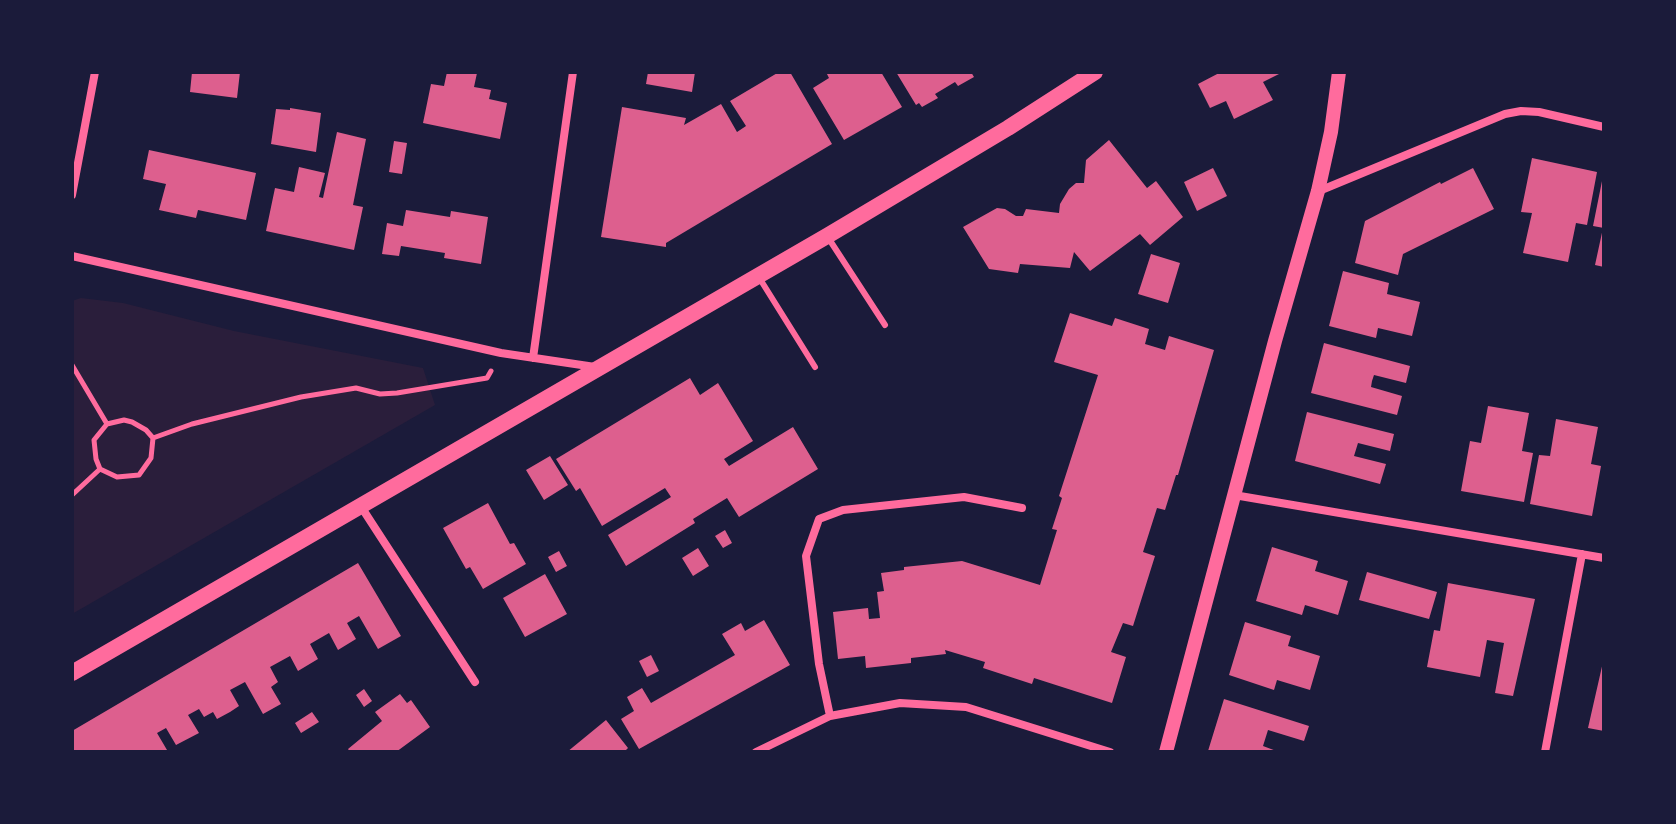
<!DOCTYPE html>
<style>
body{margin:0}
#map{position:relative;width:1676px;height:824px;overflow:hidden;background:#1b1b3a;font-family:"Nunito Sans",sans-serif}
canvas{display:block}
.frame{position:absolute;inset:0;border:74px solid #1b1b3a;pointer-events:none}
</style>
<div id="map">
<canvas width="1676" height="824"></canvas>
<div class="frame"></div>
</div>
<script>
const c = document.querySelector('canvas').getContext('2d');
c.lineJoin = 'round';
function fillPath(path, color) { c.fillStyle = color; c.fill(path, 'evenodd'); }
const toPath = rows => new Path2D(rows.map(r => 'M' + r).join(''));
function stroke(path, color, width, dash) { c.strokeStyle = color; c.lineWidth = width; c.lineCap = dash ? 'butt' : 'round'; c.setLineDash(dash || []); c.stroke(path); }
fillPath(toPath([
 [81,298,123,303,234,331,423,368,435,405,72,614,72,301]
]), '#2a1e3b');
fillPath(toPath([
 [192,72,240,72,237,98,190,92],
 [447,72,477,73,474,87,491,90,489,99,507,103,500,139,423,123,431,84,444,86],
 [648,72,695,72,692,92,646,84],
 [779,72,790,72,832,144,666,243,666,247,601,237,622,107,686,118,684,125,721,104,737,132,746,126,730,101],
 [826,72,881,72,902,107,844,140,813,88,829,78],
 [896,72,971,72,974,77,958,86,955,82,935,94,938,98,922,107,919,103,916,105],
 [1221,72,1283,72,1263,82,1273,100,1234,119,1226,101,1210,108,1198,84],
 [290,108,321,113,316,152,271,144,276,109,290,110],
 [337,132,366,139,353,205,363,207,354,250,266,231,275,188,294,192,299,167,325,173,319,197,323,198],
 [1109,140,1147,188,1156,181,1183,217,1150,245,1140,234,1090,271,1074,252,1070,268,1020,264,1018,273,989,269,963,227,997,208,1005,209,1016,216,1023,216,1026,209,1059,213,1060,204,1069,189,1076,183,1084,183,1086,160],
 [394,141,407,143,402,174,389,172],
 [149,150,256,173,246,220,198,210,196,218,159,210,166,184,143,179],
 [1532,158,1597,172,1587,225,1576,223,1568,262,1523,253,1532,213,1521,212],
 [1213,168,1227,196,1197,211,1184,182],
 [1473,168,1494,209,1403,254,1398,275,1355,263,1365,221,1440,182,1441,184],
 [1603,176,1604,176,1604,228,1593,226],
 [406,210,450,217,451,211,488,217,481,264,444,258,445,253,401,246,399,256,382,254,387,223,403,226],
 [1603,228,1604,228,1604,267,1595,265],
 [1151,254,1180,263,1168,303,1138,294],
 [1343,271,1389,283,1387,294,1420,302,1412,336,1378,328,1376,338,1329,326],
 [1070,313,1112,326,1115,318,1149,329,1145,344,1165,350,1169,336,1214,350,1178,475,1176,475,1165,510,1157,508,1143,552,1155,556,1133,626,1123,623,1111,652,1126,657,1112,703,1034,678,1032,684,983,668,985,662,945,650,946,654,911,658,911,663,866,668,865,656,838,659,833,612,868,608,869,619,880,618,877,592,884,591,881,573,904,570,904,567,962,561,1040,585,1057,530,1052,529,1062,498,1059,496,1098,375,1054,362],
 [1324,343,1410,366,1406,383,1374,375,1372,381,1371,387,1402,396,1397,415,1311,393],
 [690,378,700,395,718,383,753,441,724,459,729,466,793,427,818,469,739,517,727,498,693,519,695,523,626,566,608,535,671,497,665,488,602,526,580,488,576,491,556,459],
 [1488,406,1529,413,1522,451,1533,453,1524,502,1461,491,1470,441,1481,443],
 [1307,412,1394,434,1390,451,1358,443,1354,456,1386,464,1380,484,1295,461],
 [1556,419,1598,427,1591,464,1601,466,1592,516,1530,504,1539,455,1550,456],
 [550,456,568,485,544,500,526,470],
 [488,503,510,544,514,543,526,564,483,589,470,567,466,569,443,528],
 [725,530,732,543,723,548,715,536],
 [1272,547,1318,561,1315,571,1348,581,1338,615,1305,605,1302,615,1256,601],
 [698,548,709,566,693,576,682,558],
 [559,551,567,566,556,572,548,557],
 [358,563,401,636,378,649,359,616,347,623,356,639,338,650,329,633,310,644,318,659,298,671,290,656,270,667,278,682,271,687,281,704,263,714,245,682,230,690,239,706,230,712,217,719,213,712,204,717,199,709,188,715,199,733,176,745,166,728,157,733,167,750,163,752,72,752,72,731],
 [1367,572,1437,592,1429,619,1359,600],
 [545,574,567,614,525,637,503,598],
 [1448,583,1535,599,1513,696,1495,693,1504,643,1487,640,1480,677,1427,667,1434,630,1440,631],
 [764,620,790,665,639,749,621,719,634,711,627,697,642,688,651,703,735,655,722,634,741,623,745,631],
 [1245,622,1291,636,1288,646,1320,656,1310,690,1277,680,1274,690,1229,675],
 [651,655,659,671,647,677,639,661],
 [1603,662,1604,662,1604,731,1588,728],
 [364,689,372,701,364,707,356,695],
 [400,694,407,703,411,700,430,727,396,752,350,752,348,749,382,721,375,712],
 [1224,699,1309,726,1304,741,1268,730,1263,746,1279,752,1208,751],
 [312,712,319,722,301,733,295,723],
 [606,720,628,748,624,752,567,752]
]), '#dd5f8e');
stroke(toPath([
 [72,365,107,424,124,420,132,422,146,430,153,438,192,424,301,397,356,388,380,394,397,393,487,378,491,371],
 [107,424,94,440,96,459,100,469,117,477,139,475,151,458,153,438],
 [72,495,100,469]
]), '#ff6b9d', 5);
stroke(toPath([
 [829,239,885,325],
 [760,279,815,367]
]), '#ff6b9d', 6);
stroke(toPath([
 [1319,191,1505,114,1521,111,1539,112,1604,127],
 [72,195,95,72],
 [72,256,501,353,595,367],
 [533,358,573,72],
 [1234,495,1604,558],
 [360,505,475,682],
 [830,716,819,664,806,556,819,519,843,510,964,497,1022,508],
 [756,752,830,716,900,703,966,707,1110,752],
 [1545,752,1582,554]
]), '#ff6b9d', 8);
stroke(toPath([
 [1166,752,1275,341,1318,191,1331,132,1339,72]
]), '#ff6b9d', 14);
stroke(toPath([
 [72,673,827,236,1008,128,1095,72]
]), '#ff6b9d', 16);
</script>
